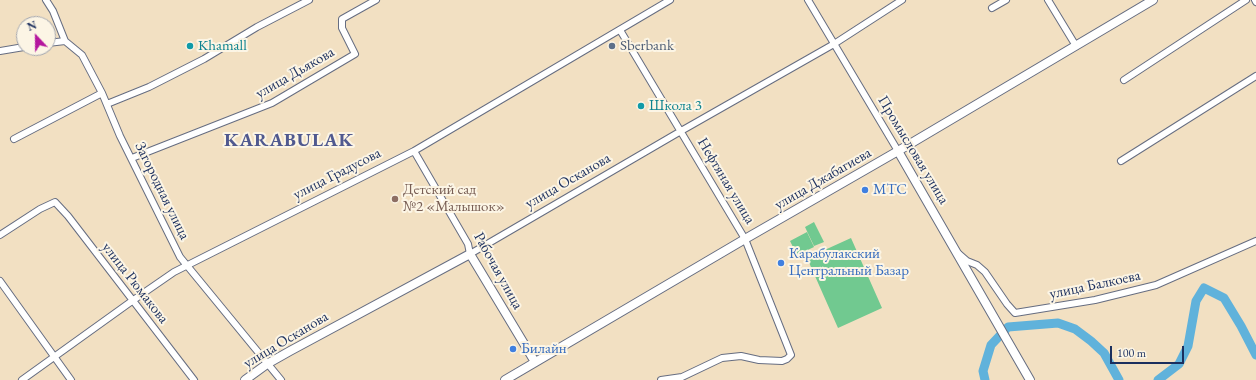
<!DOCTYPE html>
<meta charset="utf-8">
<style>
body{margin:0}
#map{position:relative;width:1256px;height:380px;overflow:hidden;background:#f2e0c2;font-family:"EB Garamond",serif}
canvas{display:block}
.north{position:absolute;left:16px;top:16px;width:40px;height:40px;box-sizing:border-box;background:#fcf5e5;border:1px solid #a2a6af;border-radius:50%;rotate:338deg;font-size:11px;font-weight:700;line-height:16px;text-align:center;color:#1b2f5e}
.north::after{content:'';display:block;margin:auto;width:14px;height:18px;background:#b5179e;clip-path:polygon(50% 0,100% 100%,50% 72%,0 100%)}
.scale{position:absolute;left:1110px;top:346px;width:74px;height:18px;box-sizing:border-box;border:2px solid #1b2f5e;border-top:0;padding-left:5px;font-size:12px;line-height:14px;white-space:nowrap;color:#1b2f5e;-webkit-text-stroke:3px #fcf5e5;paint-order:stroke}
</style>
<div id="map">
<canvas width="1256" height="380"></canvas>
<div class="north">N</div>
<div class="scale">100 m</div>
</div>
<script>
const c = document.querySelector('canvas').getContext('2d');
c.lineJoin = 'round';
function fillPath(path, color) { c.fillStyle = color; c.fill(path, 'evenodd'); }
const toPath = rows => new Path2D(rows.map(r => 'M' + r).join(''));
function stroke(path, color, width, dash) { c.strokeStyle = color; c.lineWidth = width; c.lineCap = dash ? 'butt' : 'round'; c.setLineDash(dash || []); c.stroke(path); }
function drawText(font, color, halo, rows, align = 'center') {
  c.font = font + ' "EB Garamond",serif'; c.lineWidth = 4; c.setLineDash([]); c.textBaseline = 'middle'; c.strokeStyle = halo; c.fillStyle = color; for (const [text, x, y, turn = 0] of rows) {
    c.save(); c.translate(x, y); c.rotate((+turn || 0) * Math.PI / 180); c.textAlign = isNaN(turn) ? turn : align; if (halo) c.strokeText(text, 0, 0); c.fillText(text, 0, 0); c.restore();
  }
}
fillPath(toPath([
 [814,222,824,242,814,246,805,227],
 [807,232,814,247,797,255,790,241],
 [851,238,882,308,838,328,807,258]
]), '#71c990');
stroke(toPath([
 [985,380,983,371,991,345,1008,327,1058,323,1075,329,1091,341,1104,353,1119,380],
 [1158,380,1179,364,1188,346,1196,301,1204,288,1224,298,1241,326,1256,355]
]), '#60b2db', 9);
const minor = toPath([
 [46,0,53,11,65,41,82,55,102,93,120,136,180,257,281,380],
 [808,0,898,151],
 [1048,0,1076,46],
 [1255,0,1256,2],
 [992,8,1006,0],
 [620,30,745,239,791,355,787,359,782,361,759,360,741,356,722,358,682,377,661,380],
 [48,43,65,41],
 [0,51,24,47],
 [1124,80,1246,0],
 [107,104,149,87,204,59,257,27,309,0],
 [14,139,102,93],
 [414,151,468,244,470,254,681,131,834,44,902,0],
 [132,158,272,103,355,54,342,28,342,19,376,0],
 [1121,161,1256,76],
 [0,235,40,209,55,202,68,216,194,380],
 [959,254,967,261,977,265,985,272,1007,304,1015,313,1095,300,1156,285,1256,241],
 [0,281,71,380],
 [22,380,132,301,174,272,414,151,670,0]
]);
const major = toPath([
 [898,151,1030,380],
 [245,380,267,364,290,351,470,254,535,362],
 [505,380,745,239,898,151,1153,0]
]);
stroke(minor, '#666d81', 8);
stroke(major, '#666d81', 10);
stroke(minor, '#fff', 6);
stroke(major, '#fff', 8);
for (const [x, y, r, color] of [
 [190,46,4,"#0f9aa8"],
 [612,46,4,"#5c6f8a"],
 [641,106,4,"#0f9aa8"],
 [865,190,4,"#3f7fe0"],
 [395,199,4,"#8d6e63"],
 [781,263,4,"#3f7fe0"],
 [513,349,4,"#3f7fe0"]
]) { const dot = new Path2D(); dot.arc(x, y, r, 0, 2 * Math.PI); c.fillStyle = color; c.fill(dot); stroke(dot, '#fcf5e5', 1.5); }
drawText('15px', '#0d838f', '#fcf5e5', [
 ["Khamall",198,46],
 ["Школа 3",649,106]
], 'left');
drawText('15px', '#4e5e75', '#fcf5e5', [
 ["Sberbank",620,46]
], 'left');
drawText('15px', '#1b2f5e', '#fcf5e5', [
 ["улица Дьякова",295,73,-30],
 ["Промысловая улица",913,150,59],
 ["улица Градусова",337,174,-27],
 ["улица Джабагиева",823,179,-30],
 ["улица Осканова",568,181,-30],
 ["Нефтяная улица",726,181,59],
 ["Загородная улица",162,191,64],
 ["Рабочая улица",498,271,61],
 ["улица Рюмакова",135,283,52],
 ["улица Балкоева",1095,285,-12],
 ["улица Осканова",286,340,-31]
]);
drawText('15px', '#785e54', '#fcf5e5', [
 ["Детский сад",403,190],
 ["№2 «Малышок»",403,207]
], 'left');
drawText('15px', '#366cbe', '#fcf5e5', [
 ["МТС",873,190],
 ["Карабулакский",789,254],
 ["Центральный Базар",789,271],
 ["Билайн",521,349]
], 'left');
c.letterSpacing = '1px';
drawText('bold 19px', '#50598f', '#fcf5e5', [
 ["KARABULAK",289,141]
]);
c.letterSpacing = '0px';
</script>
